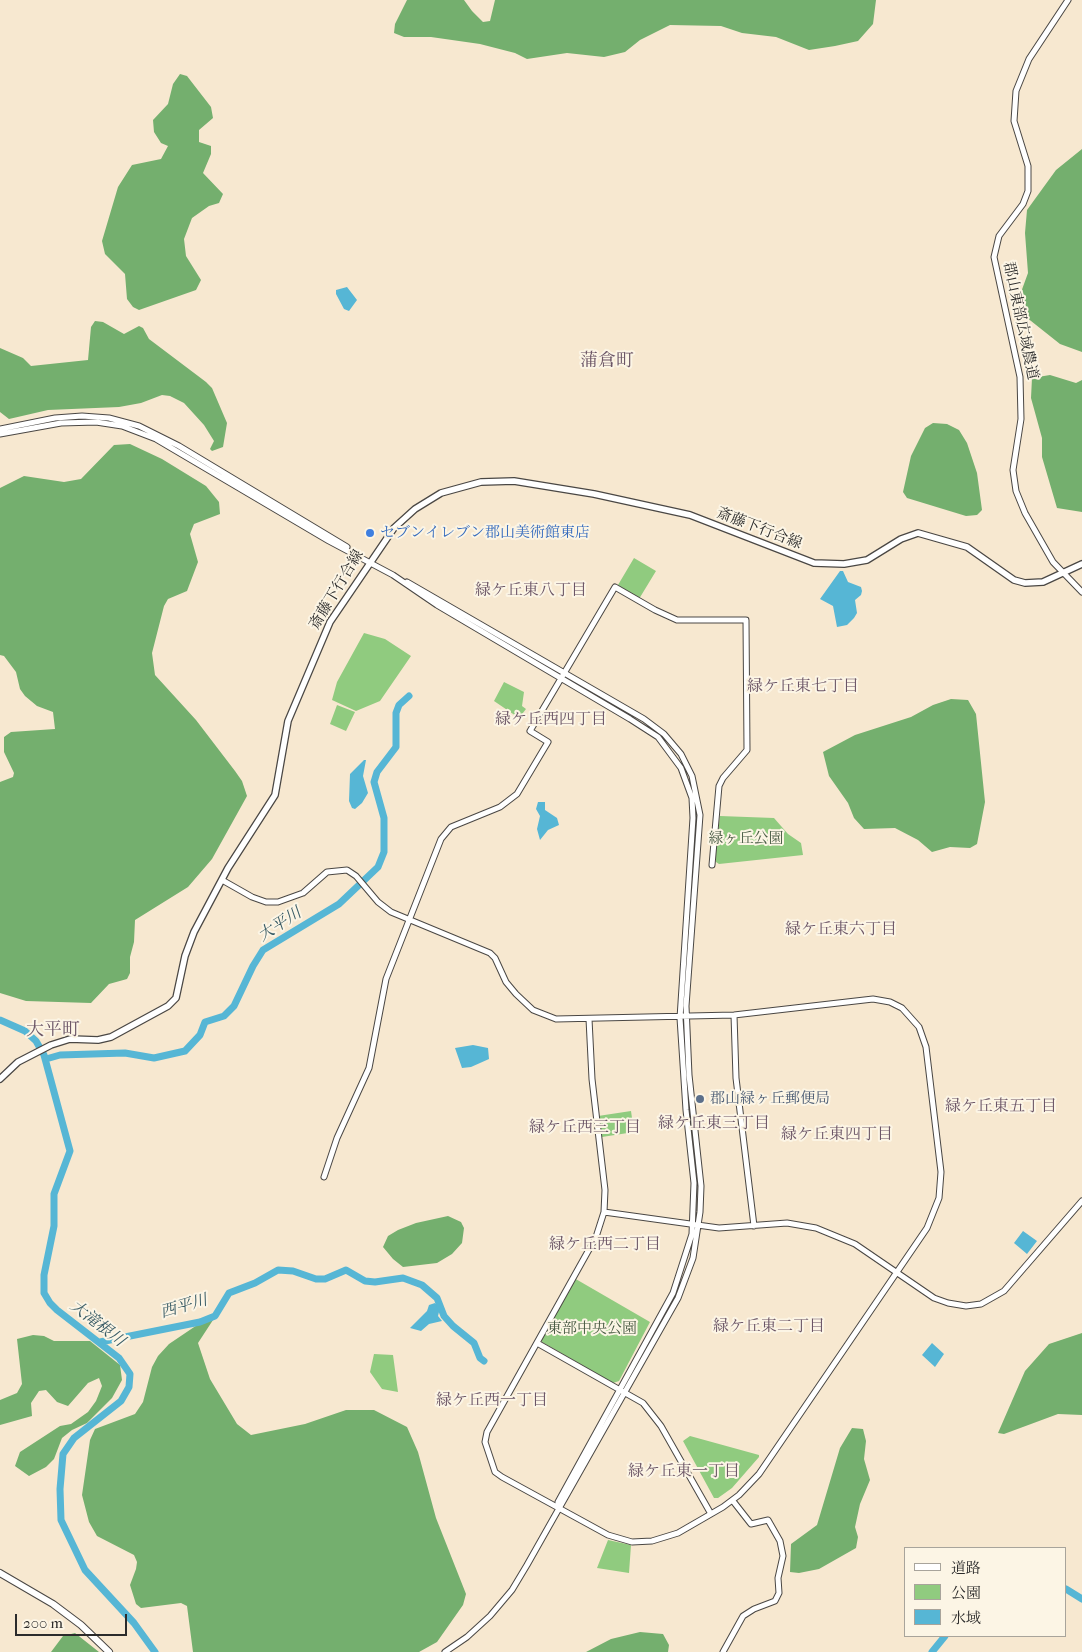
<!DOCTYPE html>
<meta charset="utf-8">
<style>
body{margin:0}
#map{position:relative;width:1082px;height:1652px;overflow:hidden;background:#f7e8d0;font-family:"IM FELL French Canon","Noto Serif JP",serif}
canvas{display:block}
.legend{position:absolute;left:904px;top:1547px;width:162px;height:90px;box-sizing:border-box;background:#fcf5e5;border:1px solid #a8a49b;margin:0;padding:6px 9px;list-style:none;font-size:15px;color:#2b2b2b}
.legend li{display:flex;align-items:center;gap:10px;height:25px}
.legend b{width:25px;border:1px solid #a8a49b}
.scale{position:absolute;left:15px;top:1614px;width:112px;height:22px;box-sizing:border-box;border:2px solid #2b2b2b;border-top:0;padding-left:6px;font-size:15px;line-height:18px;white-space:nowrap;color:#2b2b2b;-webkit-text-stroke:4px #fcf5e5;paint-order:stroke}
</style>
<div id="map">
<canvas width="1082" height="1652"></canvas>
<ul class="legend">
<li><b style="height:6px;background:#fff"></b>道路</li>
<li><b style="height:14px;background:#90cb7f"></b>公園</li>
<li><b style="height:14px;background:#56b6d5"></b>水域</li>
</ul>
<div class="scale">200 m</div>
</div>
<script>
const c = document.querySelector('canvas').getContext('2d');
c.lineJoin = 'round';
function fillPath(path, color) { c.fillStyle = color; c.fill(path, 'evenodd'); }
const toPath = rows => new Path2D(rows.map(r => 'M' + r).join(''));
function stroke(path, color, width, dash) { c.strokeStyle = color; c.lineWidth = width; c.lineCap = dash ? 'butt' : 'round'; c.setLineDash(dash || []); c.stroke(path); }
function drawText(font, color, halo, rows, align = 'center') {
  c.font = font + ' "IM FELL French Canon","Noto Serif JP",serif'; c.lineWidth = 4; c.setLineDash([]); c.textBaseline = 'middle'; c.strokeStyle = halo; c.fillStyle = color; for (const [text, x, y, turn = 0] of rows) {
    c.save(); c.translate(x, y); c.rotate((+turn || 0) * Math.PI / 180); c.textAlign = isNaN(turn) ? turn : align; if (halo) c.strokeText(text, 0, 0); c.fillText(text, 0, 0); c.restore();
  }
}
fillPath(toPath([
 [634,558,656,571,639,599,618,585],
 [364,633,385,639,411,656,380,701,356,711,332,700,337,682],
 [504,682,524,692,522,706,526,709,519,718,494,701],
 [337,705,355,712,346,731,330,724],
 [720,816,774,818,788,834,801,843,803,855,719,864,716,862,715,857],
 [631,1111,634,1132,602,1137,598,1116],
 [574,1278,650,1322,619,1381,613,1383,542,1342,542,1336],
 [374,1354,393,1355,398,1392,382,1389,370,1372],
 [690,1436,759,1455,759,1457,732,1488,718,1498,714,1498,683,1441],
 [608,1540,631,1545,629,1573,597,1568]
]), '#90cb7f');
fillPath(toPath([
 [407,0,464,0,472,11,483,22,490,21,495,0,876,0,873,24,858,41,835,46,809,50,776,37,742,33,721,26,670,25,640,40,625,52,604,57,567,53,527,59,515,53,480,44,431,37,404,37,394,33,395,24],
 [180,74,187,76,211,107,213,118,199,130,199,142,211,146,211,154,203,173,223,194,219,203,209,206,192,218,184,239,186,256,201,280,196,290,139,310,133,307,127,299,125,274,105,254,102,241,118,187,132,165,161,159,168,146,161,143,154,132,153,120,168,104,173,84],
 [1082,149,1082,352,1060,344,1026,317,1020,295,1028,273,1025,233,1027,210,1056,170],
 [95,321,103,322,124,334,139,326,143,328,149,339,206,382,212,388,227,423,223,447,212,451,210,449,214,441,204,425,184,403,170,396,162,395,141,403,119,407,48,410,9,419,0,412,0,348,23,358,31,366,88,360,91,327],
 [1050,375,1076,383,1082,380,1082,512,1057,508,1042,457,1042,438,1031,398,1032,378],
 [933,423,947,424,959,430,967,443,977,473,982,510,977,515,966,516,907,498,903,492,911,456,925,428],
 [130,444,162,459,206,486,219,502,220,514,194,524,190,534,198,562,187,591,168,599,164,606,152,653,155,675,196,720,235,771,242,781,247,796,212,859,188,887,135,920,134,942,130,957,130,973,127,979,109,984,91,1003,26,1001,0,993,0,782,13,777,14,773,4,752,4,737,11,732,55,729,53,712,37,706,25,696,20,689,16,672,4,656,0,655,0,488,24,476,64,482,81,479,114,445],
 [951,699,968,700,976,714,985,802,977,844,970,848,950,847,932,852,918,840,895,828,864,829,854,818,848,803,829,776,823,752,855,735,911,717,933,705],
 [448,1216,461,1222,464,1228,462,1243,452,1254,437,1263,403,1267,393,1259,383,1247,388,1236,398,1230,416,1223],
 [209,1317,213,1320,198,1343,210,1379,237,1424,251,1435,305,1424,346,1410,374,1410,407,1427,418,1452,436,1518,466,1594,463,1605,437,1642,419,1652,193,1652,187,1606,181,1603,141,1608,136,1604,130,1585,136,1569,137,1562,134,1555,97,1536,89,1522,82,1495,90,1440,95,1429,135,1414,143,1402,152,1367,158,1356,169,1344],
 [1082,1333,1082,1415,1058,1414,1004,1434,998,1433,1025,1371,1049,1344],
 [33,1335,44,1336,54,1341,90,1341,120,1365,122,1380,112,1398,87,1423,72,1430,62,1438,54,1459,46,1467,29,1476,15,1466,20,1452,60,1426,71,1424,88,1412,96,1401,102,1386,99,1378,88,1383,68,1406,57,1402,46,1390,39,1391,31,1403,32,1416,0,1425,0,1400,17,1393,22,1384,17,1339],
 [852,1428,863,1429,866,1441,864,1459,870,1480,860,1504,855,1527,858,1537,856,1548,819,1569,799,1573,790,1572,791,1544,817,1525,840,1448],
 [640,1632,663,1634,669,1645,668,1652,586,1652,611,1639],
 [75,1633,99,1652,51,1652,63,1636]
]), '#74af6e');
fillPath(toPath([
 [347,287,357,300,349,311,344,309,336,294,336,290],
 [840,571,843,571,848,582,861,587,862,591,861,595,855,600,857,613,854,618,847,625,837,627,833,606,820,599],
 [364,760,366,760,363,776,368,793,362,803,355,809,352,808,349,801,350,774],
 [538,802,545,802,545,810,557,818,559,825,548,830,540,840,537,829,540,816,536,809],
 [473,1045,488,1048,489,1059,471,1067,462,1068,455,1048],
 [1023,1231,1037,1241,1027,1254,1014,1243],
 [435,1303,440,1308,438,1316,442,1321,429,1324,421,1331,410,1328,427,1311,429,1305],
 [932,1343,944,1354,935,1367,922,1355]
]), '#56b6d5');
stroke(toPath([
 [0,1020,25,1031,36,1041,44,1055,70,1151,54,1194,54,1226,44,1275,44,1293,50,1303,57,1310,119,1358,130,1374,129,1387,121,1401,74,1438,63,1454,60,1489,61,1520,85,1570,134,1623,155,1652],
 [46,1059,60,1055,125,1053,154,1058,185,1051,200,1035,205,1022,224,1016,234,1006,253,966,263,950,339,904,378,867,384,852,384,818,374,782,377,772,396,747,396,713,399,705,409,696],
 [100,1342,200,1322,215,1316,229,1293,255,1283,278,1270,293,1271,316,1279,325,1279,346,1270,365,1281,375,1282,403,1278,422,1285,437,1298,444,1316,453,1326,474,1343,480,1358,484,1361],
 [1066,1589,1082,1599],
 [932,1652,945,1636]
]), '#56b6d5', 7);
const tertiary = toPath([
 [1068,0,1029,59,1016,91,1014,121,1028,166,1028,191,1023,204,999,236,994,257,1020,377,1021,419,1013,470,1016,491,1025,513,1053,562,1082,592],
 [0,429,55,418,82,416,109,418,139,426,179,446,347,547],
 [0,434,61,423,96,422,122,426,156,439,329,541,393,575,437,605,630,719,658,737,681,768,692,798,693,818,680,1018,686,1110,694,1183,692,1234,673,1293,558,1502,558,1508],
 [407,582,644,719,664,734,681,754,692,776,700,815,686,1006,689,1075,701,1186,700,1212,693,1258,678,1298,527,1565,512,1590,490,1616,467,1637,445,1652],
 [222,880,252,897,266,902,278,902,303,893,327,872,347,870,356,876,378,902,391,912,490,953,495,958,506,982,516,994,533,1010,556,1019,734,1015,873,999,890,1002,902,1008,919,1027,926,1047,941,1172,939,1198,927,1228,759,1474,739,1495,723,1507,678,1533,652,1541,632,1542,608,1535,502,1477,495,1472,485,1442,487,1432,596,1237,604,1212,605,1190,592,1079,589,1019],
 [734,1015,736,1078,754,1226],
 [324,1177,337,1138,369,1068,386,979,441,839,451,827,500,807,517,794,548,742,530,731,615,587,655,610,677,620,746,620,747,750,723,778,719,786,712,865],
 [604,1212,719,1228,787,1223,816,1228,855,1244,934,1298,948,1303,966,1306,981,1304,1004,1291,1082,1201],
 [537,1343,643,1403,661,1426,711,1514],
 [723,1652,743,1616,754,1609,775,1601,779,1593,778,1578,783,1556,780,1541,768,1520,751,1524,733,1501]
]);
const secondary = toPath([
 [0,1079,18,1062,51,1045,70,1039,98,1040,111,1037,168,1006,176,998,185,956,194,932,228,868,275,795,288,721,330,622,394,528,415,509,441,493,481,482,514,481,594,494,690,515,814,563,844,564,867,560,901,539,918,533,967,547,1014,580,1025,583,1043,582,1082,564]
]);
const primary = toPath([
 [0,1573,53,1604,81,1625,109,1652]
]);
stroke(tertiary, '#4a4744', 7);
stroke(secondary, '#4a4744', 8);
stroke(primary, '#4a4744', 8);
stroke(tertiary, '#fff', 5);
stroke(secondary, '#fff', 5.5);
stroke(primary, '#fff', 6);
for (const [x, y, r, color] of [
 [370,533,5,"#3f7fe0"],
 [700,1099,5,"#5c6f8a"]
]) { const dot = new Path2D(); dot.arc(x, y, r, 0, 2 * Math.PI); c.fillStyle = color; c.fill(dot); stroke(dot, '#fcf5e5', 2); }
drawText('15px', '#2b2b2b', '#fcf5e5', [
 ["郡山東部広域農道",1020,321,78],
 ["斎藤下行合線",759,529,21],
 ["斎藤下行合線",337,590,-59]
]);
drawText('15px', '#366cbe', '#fcf5e5', [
 ["セブンイレブン郡山美術館東店",380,533]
], 'left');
drawText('15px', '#495b44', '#fcf5e5', [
 ["緑ヶ丘公園",746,839],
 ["東部中央公園",592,1329]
]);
drawText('15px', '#4e5e75', '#fcf5e5', [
 ["郡山緑ヶ丘郵便局",710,1099]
], 'left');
drawText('16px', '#6b5566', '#fcf5e5', [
 ["緑ケ丘東八丁目",531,591],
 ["緑ケ丘東七丁目",803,687],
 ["緑ケ丘西四丁目",551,720],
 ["緑ケ丘東六丁目",841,930],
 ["緑ケ丘東五丁目",1001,1107],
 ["緑ケ丘東三丁目",714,1124],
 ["緑ケ丘西三丁目",585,1128],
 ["緑ケ丘東四丁目",837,1135],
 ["緑ケ丘西二丁目",605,1245],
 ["緑ケ丘東二丁目",769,1327],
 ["緑ケ丘西一丁目",492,1401],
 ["緑ケ丘東一丁目",684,1472]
]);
drawText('italic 16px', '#3a5c66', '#fcf5e5', [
 ["大平川",280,925,-33],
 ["西平川",184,1307,-16],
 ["大滝根川",97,1324,38]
]);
drawText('18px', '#6b5566', '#fcf5e5', [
 ["蒲倉町",607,362],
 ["大平町",53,1031]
]);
</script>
